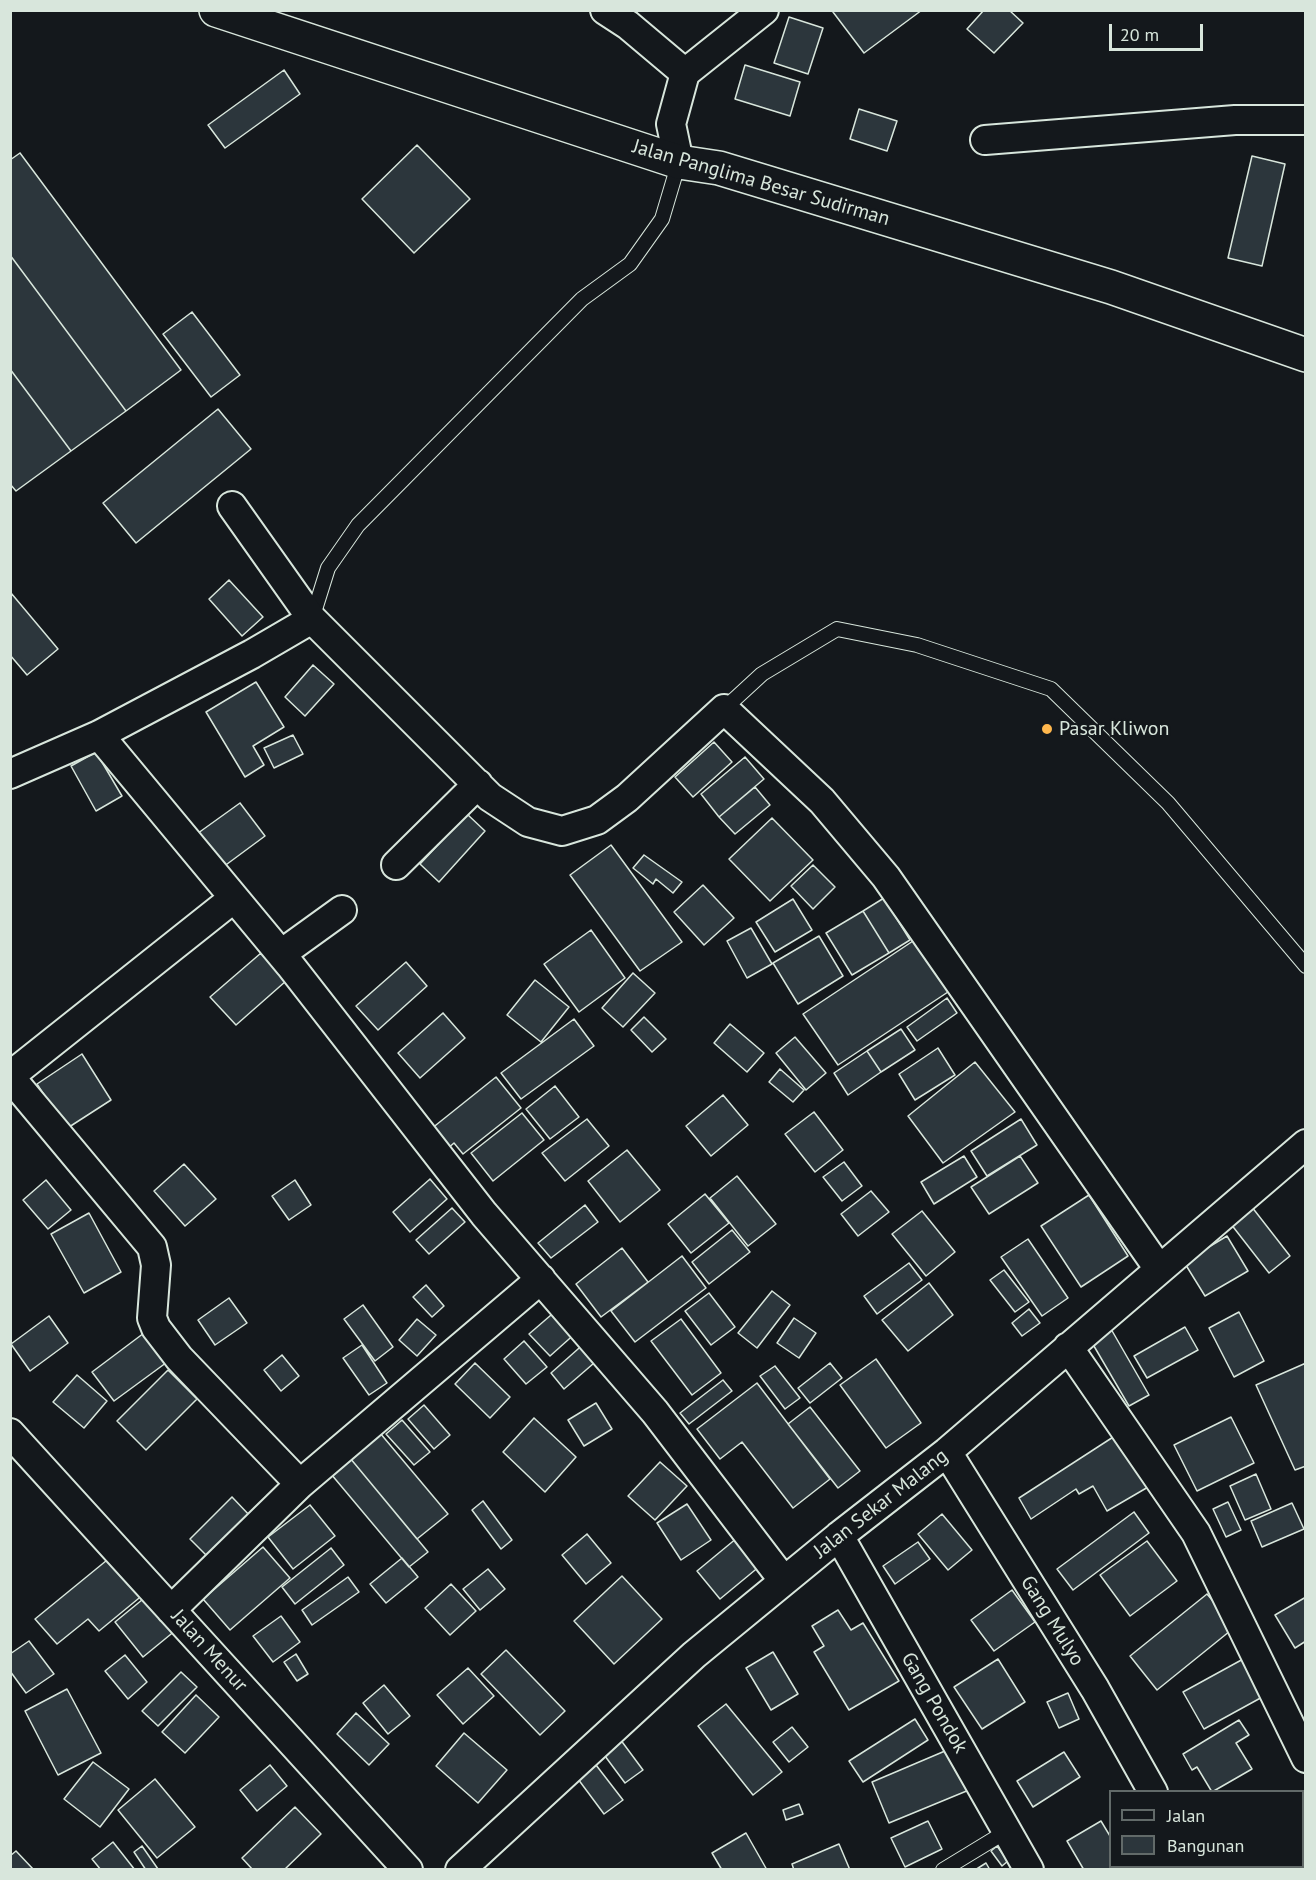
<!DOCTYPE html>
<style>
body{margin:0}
#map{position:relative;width:1316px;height:1880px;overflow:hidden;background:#14181c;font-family:"PT Sans",sans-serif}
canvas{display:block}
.frame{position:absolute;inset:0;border:12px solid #d8e6dc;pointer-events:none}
.legend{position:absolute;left:1109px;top:1790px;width:195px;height:78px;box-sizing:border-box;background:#14181c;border:2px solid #626a69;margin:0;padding:8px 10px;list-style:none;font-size:18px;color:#d8e6dc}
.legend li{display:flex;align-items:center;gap:12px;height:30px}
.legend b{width:30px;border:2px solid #626a69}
.scale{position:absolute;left:1109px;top:24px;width:94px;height:27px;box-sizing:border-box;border:3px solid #d8e6dc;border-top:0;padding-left:8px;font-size:18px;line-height:21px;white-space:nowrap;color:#d8e6dc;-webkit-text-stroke:4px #14181c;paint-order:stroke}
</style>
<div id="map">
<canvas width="1316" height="1880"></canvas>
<div class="frame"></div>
<ul class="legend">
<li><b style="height:8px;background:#14181c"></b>Jalan</li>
<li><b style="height:16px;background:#2c363c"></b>Bangunan</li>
</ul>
<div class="scale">20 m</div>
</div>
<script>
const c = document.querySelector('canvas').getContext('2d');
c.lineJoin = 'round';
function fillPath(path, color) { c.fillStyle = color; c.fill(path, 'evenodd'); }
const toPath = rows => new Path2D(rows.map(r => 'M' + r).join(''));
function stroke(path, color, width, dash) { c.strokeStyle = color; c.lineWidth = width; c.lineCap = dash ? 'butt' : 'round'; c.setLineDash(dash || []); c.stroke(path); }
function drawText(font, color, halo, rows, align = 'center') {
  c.font = font + ' "PT Sans",sans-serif'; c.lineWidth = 4.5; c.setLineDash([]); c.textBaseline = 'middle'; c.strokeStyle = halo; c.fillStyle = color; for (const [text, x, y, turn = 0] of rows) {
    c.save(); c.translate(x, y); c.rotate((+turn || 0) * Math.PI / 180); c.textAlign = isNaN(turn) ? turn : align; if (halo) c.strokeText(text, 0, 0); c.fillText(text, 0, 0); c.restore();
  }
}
const building = toPath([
 [836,10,922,10,864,53,833,12,836,10],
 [984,10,1009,10,1023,23,994,53,967,29,984,10],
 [789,17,823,28,808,74,774,63,789,17],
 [745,65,800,82,790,116,735,99,745,65],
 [284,70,300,94,225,148,208,125,284,70],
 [859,109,897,121,887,151,850,139,859,109],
 [417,145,470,199,414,253,362,199,417,145],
 [20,153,181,370,126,411,10,255,10,160,20,153],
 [1252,156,1285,164,1262,266,1228,258,1252,156],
 [10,255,126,411,71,451,10,369,10,255],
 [192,312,240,375,211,397,163,334,192,312],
 [10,369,71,451,16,491,10,484,10,369],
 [218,409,251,449,136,543,103,503,218,409],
 [229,580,263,617,242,636,209,599,229,580],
 [11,593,58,649,27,675,10,655,11,593],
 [313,665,334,684,305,716,285,697,313,665],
 [256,682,284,727,253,746,264,765,245,777,206,712,256,682],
 [293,735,303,754,274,768,264,748,293,735],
 [714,742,732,762,693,797,675,777,714,742],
 [96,752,122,796,96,811,71,766,96,752],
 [745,757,764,779,719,817,701,794,745,757],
 [755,787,770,805,735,834,719,817,755,787],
 [240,803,265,836,219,870,194,836,240,803],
 [467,814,485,831,439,882,420,864,467,814],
 [772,818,813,860,770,901,729,859,772,818],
 [611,845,682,942,640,971,570,875,611,845],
 [644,855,682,882,673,893,656,879,653,884,633,868,644,855],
 [813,865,835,887,813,909,791,886,813,865],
 [703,885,734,918,704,945,674,912,703,885],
 [884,898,910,940,889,953,863,911,884,898],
 [793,899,812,930,775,952,756,922,793,899],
 [863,911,889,953,852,975,826,933,863,911],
 [751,928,772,964,747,978,727,941,751,928],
 [591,930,625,978,579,1012,544,964,591,930],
 [819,936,843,976,798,1004,773,963,819,936],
 [919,937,954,988,838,1065,803,1014,919,937],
 [261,953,286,981,236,1025,210,997,261,953],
 [406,962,427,986,378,1030,356,1006,406,962],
 [633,973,655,993,623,1027,602,1008,633,973],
 [535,980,569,1007,541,1042,507,1015,535,980],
 [947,998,957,1013,917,1041,907,1027,947,998],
 [443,1013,465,1038,420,1078,398,1053,443,1013],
 [644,1017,666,1039,652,1052,631,1030,644,1017],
 [574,1019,594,1046,521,1099,501,1073,574,1019],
 [730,1024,764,1053,747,1072,714,1043,730,1024],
 [901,1029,915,1050,881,1072,867,1051,901,1029],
 [795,1037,826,1073,806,1090,776,1053,795,1037],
 [938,1048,955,1075,915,1100,899,1074,938,1048],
 [867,1051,881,1072,848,1095,834,1073,867,1051],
 [82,1054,111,1100,66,1129,37,1084,82,1054],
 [975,1062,1015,1112,943,1163,908,1116,975,1062],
 [780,1069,804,1090,793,1102,769,1082,780,1069],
 [496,1077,521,1108,463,1154,454,1143,447,1149,431,1129,496,1077],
 [555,1086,579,1117,550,1139,526,1109,555,1086],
 [723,1095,748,1125,711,1156,686,1126,723,1095],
 [814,1112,843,1150,815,1172,785,1134,814,1112],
 [522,1113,544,1140,493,1181,471,1153,522,1113],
 [587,1119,609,1146,565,1181,542,1153,587,1119],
 [1021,1119,1037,1145,987,1176,971,1151,1021,1119],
 [627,1150,660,1190,620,1222,588,1181,627,1150],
 [964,1156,977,1177,934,1204,921,1182,964,1156],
 [1020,1156,1038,1183,989,1214,971,1187,1020,1156],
 [844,1162,862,1186,842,1201,823,1177,844,1162],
 [184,1164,216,1199,185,1226,154,1191,184,1164],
 [737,1176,776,1224,748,1246,710,1198,737,1176],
 [430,1179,447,1199,410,1232,393,1212,430,1179],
 [46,1180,71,1210,48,1229,23,1200,46,1180],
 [295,1180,311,1205,289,1220,272,1196,295,1180],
 [871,1191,889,1212,858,1236,841,1214,871,1191],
 [705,1194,729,1223,691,1253,668,1224,705,1194],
 [1089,1195,1128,1256,1081,1287,1041,1226,1089,1195],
 [1248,1202,1290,1256,1269,1273,1227,1219,1248,1202],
 [585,1205,598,1222,551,1258,538,1243,585,1205],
 [452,1208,465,1222,429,1254,416,1240,452,1208],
 [922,1211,955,1252,926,1276,892,1234,922,1211],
 [89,1213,121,1272,84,1293,51,1234,89,1213],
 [732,1230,750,1252,709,1284,692,1262,732,1230],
 [1227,1236,1248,1271,1205,1296,1184,1262,1227,1236],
 [1028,1239,1068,1298,1042,1316,1001,1257,1028,1239],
 [622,1248,648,1282,601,1317,576,1284,622,1248],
 [682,1256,706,1288,635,1342,611,1311,682,1256],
 [909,1263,922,1280,877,1314,864,1296,909,1263],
 [1004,1270,1029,1302,1015,1312,990,1280,1004,1270],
 [929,1283,953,1315,908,1351,882,1320,929,1283],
 [426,1285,444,1306,432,1317,413,1297,426,1285],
 [772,1291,790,1305,757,1348,738,1333,772,1291],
 [709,1293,735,1327,711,1345,685,1311,709,1293],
 [229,1298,247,1323,215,1345,198,1320,229,1298],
 [363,1305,393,1347,375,1361,344,1319,363,1305],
 [558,1309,578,1331,550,1356,529,1334,558,1309],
 [1029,1309,1040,1323,1022,1336,1012,1323,1029,1309],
 [1239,1312,1264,1361,1234,1377,1209,1328,1239,1312],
 [49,1316,68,1343,30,1371,11,1344,49,1316],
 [794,1318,816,1333,799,1358,777,1343,794,1318],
 [417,1319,436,1335,417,1356,399,1340,417,1319],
 [681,1319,721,1373,692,1395,651,1341,681,1319],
 [152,1327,174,1357,114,1401,92,1372,152,1327],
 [1185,1327,1198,1350,1147,1378,1134,1356,1185,1327],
 [1111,1329,1149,1395,1129,1406,1091,1341,1111,1329],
 [524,1341,547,1367,526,1384,504,1359,524,1341],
 [587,1341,601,1357,564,1389,551,1373,587,1341],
 [362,1345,387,1383,369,1395,343,1358,362,1345],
 [282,1355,299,1376,281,1391,264,1370,282,1355],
 [876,1359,921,1423,886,1448,840,1385,876,1359],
 [475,1363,510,1397,490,1418,455,1384,475,1363],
 [830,1363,842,1378,810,1403,798,1388,830,1363],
 [1306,1363,1306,1466,1295,1470,1256,1385,1306,1363],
 [775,1366,800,1398,785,1409,760,1376,775,1366],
 [168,1370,197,1399,146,1450,117,1421,168,1370],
 [77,1375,107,1401,84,1428,53,1402,77,1375],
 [723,1380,732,1391,689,1424,680,1413,723,1380],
 [757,1383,830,1479,793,1508,742,1442,720,1459,697,1429,757,1383],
 [596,1403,612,1429,584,1446,568,1420,596,1403],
 [424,1405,450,1435,434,1449,408,1419,424,1405],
 [810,1407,860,1471,838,1488,788,1424,810,1407],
 [1231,1417,1254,1463,1197,1491,1174,1445,1231,1417],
 [534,1418,576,1457,545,1492,503,1452,534,1418],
 [402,1420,430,1452,414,1465,386,1434,402,1420],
 [1124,1430,1155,1483,1107,1511,1093,1486,1079,1494,1076,1489,1031,1519,1019,1498,1124,1430],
 [380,1433,448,1514,417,1539,350,1458,380,1433],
 [350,1458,428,1552,409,1567,331,1474,350,1458],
 [660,1462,687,1486,655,1520,628,1496,660,1462],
 [1256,1474,1271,1509,1245,1520,1230,1486,1256,1474],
 [232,1497,252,1518,210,1559,190,1539,232,1497],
 [483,1501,512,1540,501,1549,472,1510,483,1501],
 [1228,1502,1241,1530,1226,1537,1213,1509,1228,1502],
 [1292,1503,1304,1529,1262,1547,1251,1521,1292,1503],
 [687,1504,711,1540,681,1560,657,1523,687,1504],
 [310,1505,335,1536,293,1569,268,1537,310,1505],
 [1134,1512,1149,1533,1073,1590,1057,1569,1134,1512],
 [942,1514,972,1550,948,1570,918,1534,942,1514],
 [743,1533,766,1561,720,1599,697,1571,743,1533],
 [587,1534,611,1563,586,1584,562,1555,587,1534],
 [1147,1541,1177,1581,1130,1616,1100,1575,1147,1541],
 [918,1542,930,1559,895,1584,883,1566,918,1542],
 [263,1547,290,1578,230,1630,203,1599,263,1547],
 [331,1548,344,1565,295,1604,282,1587,331,1548],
 [112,1556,144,1594,99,1631,88,1619,57,1644,35,1619,112,1556],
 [402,1558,418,1577,386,1603,370,1584,402,1558],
 [488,1569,505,1589,480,1610,463,1589,488,1569],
 [622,1576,662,1619,614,1664,574,1621,622,1576],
 [348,1577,359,1592,312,1625,302,1610,348,1577],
 [451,1584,476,1611,450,1635,425,1608,451,1584],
 [1012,1590,1035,1622,994,1651,971,1620,1012,1590],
 [1207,1594,1235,1627,1157,1690,1130,1656,1207,1594],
 [148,1595,176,1630,143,1657,115,1622,148,1595],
 [1306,1597,1306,1641,1295,1648,1275,1615,1306,1597],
 [838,1610,851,1630,863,1623,899,1681,849,1710,814,1652,824,1646,812,1626,838,1610],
 [281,1616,300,1642,273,1662,253,1636,281,1616],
 [29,1641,54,1674,26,1693,10,1671,10,1654,29,1641],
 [506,1650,565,1711,540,1735,481,1674,506,1650],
 [773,1652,798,1694,771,1710,746,1668,773,1652],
 [296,1654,308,1674,297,1681,284,1662,296,1654],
 [125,1655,147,1682,128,1699,105,1671,125,1655],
 [1245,1658,1266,1695,1204,1729,1183,1692,1245,1658],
 [998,1659,1025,1702,982,1729,954,1687,998,1659],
 [468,1668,494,1696,463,1724,437,1695,468,1668],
 [181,1672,197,1687,158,1726,142,1711,181,1672],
 [384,1685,410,1716,388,1734,363,1703,384,1685],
 [67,1689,101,1753,58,1775,25,1711,67,1689],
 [1068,1693,1079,1719,1059,1728,1047,1702,1068,1693],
 [196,1695,219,1717,185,1753,162,1732,196,1695],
 [726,1704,782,1772,753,1795,698,1726,726,1704],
 [356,1713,389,1744,369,1765,337,1734,356,1713],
 [915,1719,928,1740,863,1782,849,1761,915,1719],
 [1239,1720,1249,1735,1236,1743,1252,1769,1212,1792,1197,1767,1192,1770,1183,1754,1239,1720],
 [792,1727,808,1747,789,1762,773,1742,792,1727],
 [464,1733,507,1770,478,1803,436,1766,464,1733],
 [620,1739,643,1770,625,1783,602,1752,620,1739],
 [952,1748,969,1790,889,1823,872,1782,952,1748],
 [1064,1752,1080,1777,1033,1807,1017,1781,1064,1752],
 [93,1762,129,1789,100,1827,64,1799,93,1762],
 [270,1765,287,1786,257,1811,240,1790,270,1765],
 [596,1765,623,1800,604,1814,578,1779,596,1765],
 [155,1779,195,1827,157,1858,118,1810,155,1779],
 [799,1804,803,1814,786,1820,783,1810,799,1804],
 [295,1807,321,1834,284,1870,253,1870,242,1858,295,1807],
 [928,1821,942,1849,905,1867,891,1838,928,1821],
 [1101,1821,1110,1836,1110,1866,1116,1866,1111,1870,1084,1870,1067,1841,1101,1821],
 [746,1833,767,1870,722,1870,712,1853,746,1833],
 [113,1842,135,1870,101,1870,92,1859,113,1842],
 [839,1844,850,1870,794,1870,792,1864,839,1844],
 [142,1846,158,1869,158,1870,146,1870,134,1852,142,1846],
 [997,1846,1008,1861,1002,1866,991,1851,997,1846],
 [16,1851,34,1870,10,1870,10,1856,16,1851],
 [986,1863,990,1870,975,1870,986,1863]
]);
fillPath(building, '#2c363c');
stroke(building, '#d8e6dc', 1.5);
const lane = toPath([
 [312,619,328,568,358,525,582,299,630,264,662,219,679,162],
 [724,709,762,674,837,629,917,645,1051,689,1168,803,1306,966],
 [943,1870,1007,1831]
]);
const street = toPath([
 [605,10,628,25,685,73],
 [985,140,1235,120,1306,120],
 [679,162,671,124,685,73,764,10],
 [312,619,490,797,528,822,562,831,597,820,627,798,724,709,822,801,886,877,1159,1269],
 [99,735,290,965,484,1214,655,1412,784,1581],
 [10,774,99,735,252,654,312,619,232,506],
 [396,865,478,784],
 [281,954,342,910],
 [10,1076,234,898],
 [10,1077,152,1247,156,1265,152,1318,156,1328,179,1358,300,1484],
 [1068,1347,1196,1533,1306,1758],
 [10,1433,408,1870],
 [947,1452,1095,1689,1153,1792],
 [839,1536,1029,1870],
 [171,1610,300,1484,541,1279],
 [1196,1866,1198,1870],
 [460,1870,694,1655,839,1536,947,1452,1306,1144]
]);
const secondary = toPath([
 [216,10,679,162,719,168,1111,287,1306,355]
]);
stroke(lane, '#d8e6dc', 16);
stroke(street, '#d8e6dc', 32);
stroke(secondary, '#d8e6dc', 36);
stroke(lane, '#14181c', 14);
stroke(street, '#14181c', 28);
stroke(secondary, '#14181c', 33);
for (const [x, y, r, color] of [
 [1047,729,6,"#ffb74d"]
]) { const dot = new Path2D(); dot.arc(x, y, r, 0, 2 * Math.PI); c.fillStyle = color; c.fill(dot); stroke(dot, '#14181c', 2); }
drawText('20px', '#d8e6dc', '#14181c', [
 ["Jalan Panglima Besar Sudirman",761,183,16],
 ["Jalan Sekar Malang",881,1504,-38],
 ["Gang Mulyo",1052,1621,58],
 ["Jalan Menur",209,1651,48],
 ["Gang Pondok",934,1703,60]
]);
drawText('20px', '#d8e6dc', '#14181c', [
 ["Pasar Kliwon",1059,729]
], 'left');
</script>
